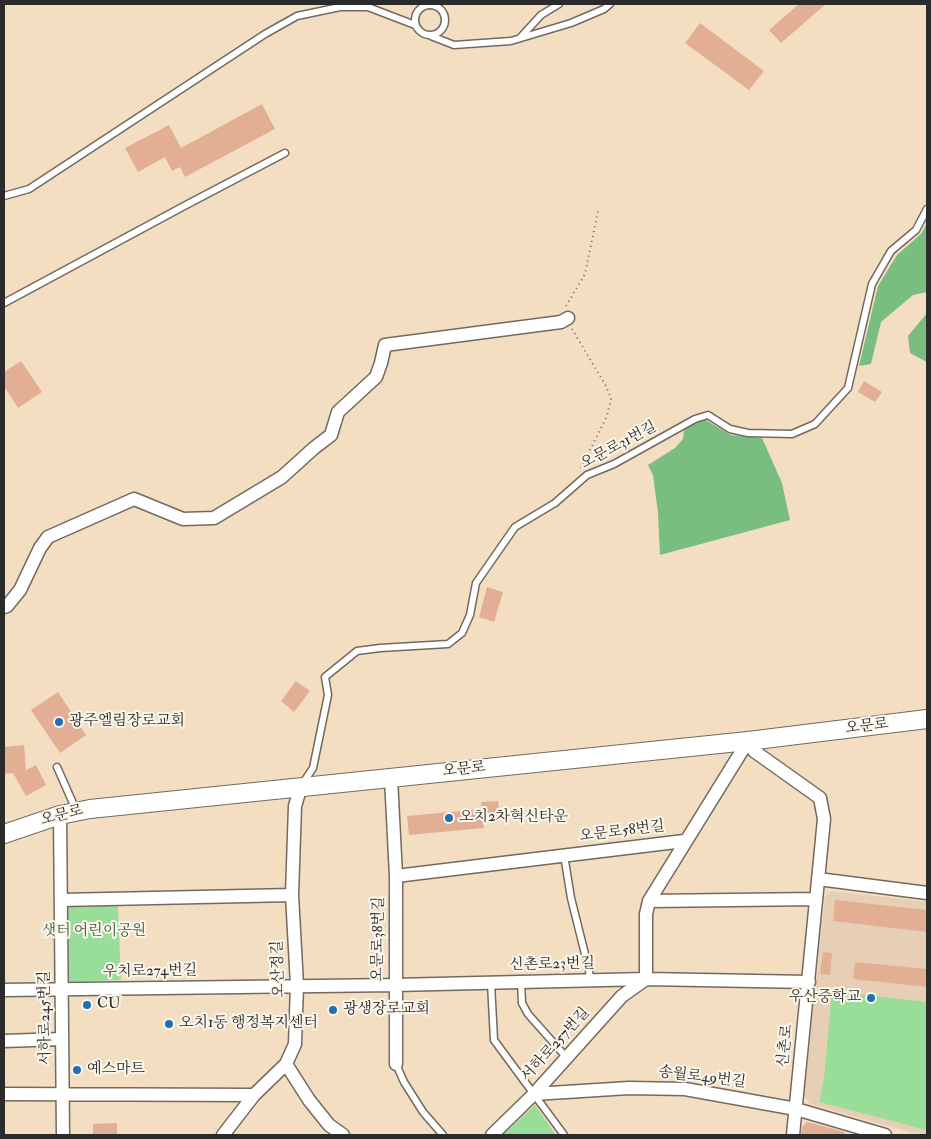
<!DOCTYPE html>
<meta charset="utf-8">
<style>
body{margin:0}
#map{position:relative;width:931px;height:1139px;overflow:hidden;background:#f3dec1;font-family:"IM FELL Double Pica",serif}
canvas{display:block}
.frame{position:absolute;inset:0;border:5px solid #2b2b2b;pointer-events:none}
</style>
<div id="map">
<canvas width="931" height="1139"></canvas>
<div class="frame"></div>
</div>
<script>
const c = document.querySelector('canvas').getContext('2d');
c.lineJoin = 'round';
function fillPath(path, color) { c.fillStyle = color; c.fill(path, 'evenodd'); }
const toPath = rows => new Path2D(rows.map(r => 'M' + r).join(''));
function stroke(path, color, width, dash) { c.strokeStyle = color; c.lineWidth = width; c.lineCap = dash ? 'butt' : 'round'; c.setLineDash(dash || []); c.stroke(path); }
function drawText(font, color, halo, rows, align = 'center') {
  c.font = font + ' "IM FELL Double Pica","Noto Serif KR",serif'; c.lineWidth = 4; c.setLineDash([]); c.textBaseline = 'middle'; c.strokeStyle = halo; c.fillStyle = color; for (const [text, x, y, turn = 0] of rows) {
    c.save(); c.translate(x, y); c.rotate((+turn || 0) * Math.PI / 180); c.textAlign = isNaN(turn) ? turn : align; if (halo) c.strokeText(text, 0, 0); c.fillText(text, 0, 0); c.restore();
  }
}
fillPath(toPath([
 [831,891,927,902,927,1135,913,1133,810,1104,804,1095,825,896]
]), '#e7cfb5');
fillPath(toPath([
 [118,905,121,980,69,982,67,907],
 [832,991,927,1002,927,1130,819,1102,824,1078],
 [535,1105,556,1135,503,1135]
]), '#98de98');
fillPath(toPath([
 [927,223,927,292,913,295,881,322,871,364,859,366,878,286,897,255,921,234],
 [927,313,927,362,910,353,908,336],
 [704,419,731,435,762,438,782,483,790,520,660,555,658,513,653,475,648,465,675,448,683,439,684,430]
]), '#7abd80');
fillPath(toPath([
 [799,4,826,4,781,43,769,30],
 [700,23,764,71,749,90,685,43],
 [262,104,275,129,185,177,180,167,172,171,165,157,138,172,125,148,169,125,181,148],
 [21,361,42,392,18,408,4,386,4,372],
 [864,381,882,392,875,402,858,392],
 [487,587,503,592,494,622,479,617],
 [296,681,310,691,294,712,281,701],
 [58,692,86,735,60,753,31,710],
 [24,745,26,770,36,765,46,785,26,796,13,773,4,774,4,747],
 [498,801,500,818,483,819,484,828,409,835,407,816,482,809,481,802],
 [835,900,927,910,927,932,833,921],
 [823,952,832,953,830,975,820,974],
 [855,962,927,969,927,987,853,979],
 [807,1122,845,1132,844,1135,801,1135,802,1127],
 [117,1123,117,1135,93,1135,93,1124]
]), '#e3af94');
const lane = toPath([
 '415 20a15 15 0 1 1 30 0a15 15 0 1 1-30 0Z',
 [431,36,454,45,511,41,571,23,604,9,610,4],
 [520,38,541,15,559,4],
 [4,196,29,189,265,34,297,16,340,7,368,7,415,25],
 [4,303,186,205,285,153],
 [57,767,76,810],
 [303,783,313,768,328,695,325,677,357,651,380,648,448,644,462,633,470,615,476,583,515,527,555,503,587,475,614,464,695,419,708,415,730,429,748,433,792,434,815,424,848,388,872,284,891,251,916,230,927,209],
 [564,855,571,898,589,970,590,980],
 [521,982,522,1003,528,1014,567,1058],
 [491,983,494,1040,564,1135],
 [396,1064,404,1082,423,1112,443,1135]
]);
const street = toPath([
 [4,607,7,606,20,590,40,548,48,537,134,499,183,519,214,518,282,477,314,448,331,435,338,412,376,377,381,363,385,345,561,322,568,318],
 [391,778,396,876,396,1064],
 [60,815,63,1135],
 [396,876,684,841],
 [818,879,927,893],
 [61,900,292,895],
 [649,901,816,899],
 [4,990,395,985,646,979,809,982],
 [4,1041,62,1039],
 [286,1064,309,1100,329,1125,343,1135],
 [4,1094,254,1095],
 [534,1094,629,1088,685,1089,796,1109,885,1135],
 [223,1135,254,1095,286,1064,295,1044,297,985,292,895,295,806,301,786],
 [492,1135,534,1094,622,996,646,979,646,914,649,901,748,741,754,751,820,798,824,819,793,1135]
]);
const secondary = toPath([
 [4,834,60,815,90,809,748,741,927,719]
]);
stroke(lane, '#716a60', 9);
stroke(street, '#716a60', 15);
stroke(secondary, '#716a60', 20);
stroke(toPath([
 [566,306,585,274,598,211],
 [572,329,606,386,611,399,607,416,581,468]
]), '#716a60', 2, [1, 4]);
stroke(lane, '#fff', 6);
stroke(street, '#fff', 12);
stroke(secondary, '#fff', 18);
for (const [x, y, r, color] of [
 [59,722,5,"#1f6fb2"],
 [449,818,5,"#1f6fb2"],
 [871,998,5,"#1f6fb2"],
 [87,1005,5,"#1f6fb2"],
 [333,1010,5,"#1f6fb2"],
 [169,1024,5,"#1f6fb2"],
 [77,1070,5,"#1f6fb2"]
]) { const dot = new Path2D(); dot.arc(x, y, r, 0, 2 * Math.PI); c.fillStyle = color; c.fill(dot); stroke(dot, '#fbf7ec', 2); }
drawText('15px', '#2b2b2b', '#fbf7ec', [
 ["오문로31번길",619,446,-28],
 ["오문로",867,727,-7],
 ["오문로",464,770,-6],
 ["오문로",62,816,-14],
 ["오문로58번길",622,832,-7],
 ["오문로38번길",379,939,-89],
 ["신촌로23번길",552,965,-1],
 ["오산정길",279,969,-92],
 ["우치로274번길",150,972,-1],
 ["서하로245번길",46,1018,-91],
 ["서하로257번길",556,1045,-48],
 ["신촌로",786,1046,-84],
 ["송월로49번길",702,1078,7]
]);
drawText('15px', '#2b2b2b', '#fbf7ec', [
 ["광주엘림장로교회",69,722],
 ["오치2차혁신타운",459,818],
 ["우산중학교",861,998,"right"],
 ["CU",97,1005],
 ["광생장로교회",343,1010],
 ["오치1동 행정복지센터",179,1024],
 ["예스마트",87,1070]
], 'left');
drawText('15px', '#465846', '#fbf7ec', [
 ["샛터 어린이공원",94,932]
]);
</script>
